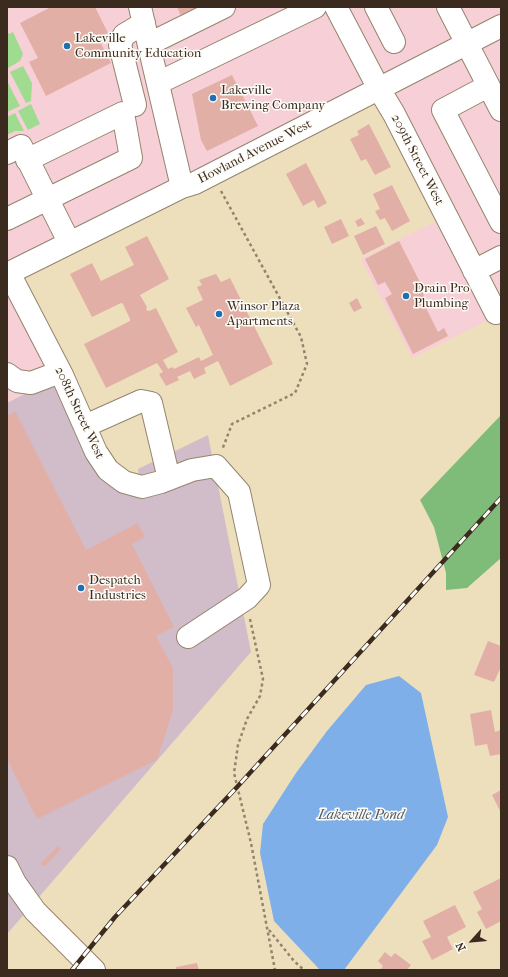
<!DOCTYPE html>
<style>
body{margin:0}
#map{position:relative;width:508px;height:977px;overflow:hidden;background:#eddfbc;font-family:"IM FELL French Canon",serif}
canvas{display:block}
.frame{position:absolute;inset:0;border:8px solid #3b2a1e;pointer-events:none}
.north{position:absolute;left:452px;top:921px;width:40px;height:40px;-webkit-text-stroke:3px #fdfcf7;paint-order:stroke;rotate:243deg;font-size:11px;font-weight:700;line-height:16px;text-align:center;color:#3b2a1e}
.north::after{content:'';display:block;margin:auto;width:14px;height:18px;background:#3b2a1e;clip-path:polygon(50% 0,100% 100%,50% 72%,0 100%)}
</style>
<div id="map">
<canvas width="508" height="977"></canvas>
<div class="frame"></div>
<div class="north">N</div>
</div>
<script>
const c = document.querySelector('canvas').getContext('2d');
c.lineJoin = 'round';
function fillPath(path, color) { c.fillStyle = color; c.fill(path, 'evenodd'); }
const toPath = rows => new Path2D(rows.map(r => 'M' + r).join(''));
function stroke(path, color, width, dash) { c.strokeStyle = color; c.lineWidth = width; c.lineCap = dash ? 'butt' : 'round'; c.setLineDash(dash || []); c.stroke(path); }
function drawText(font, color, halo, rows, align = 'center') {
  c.font = font + ' "IM FELL French Canon",serif'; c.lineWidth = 3; c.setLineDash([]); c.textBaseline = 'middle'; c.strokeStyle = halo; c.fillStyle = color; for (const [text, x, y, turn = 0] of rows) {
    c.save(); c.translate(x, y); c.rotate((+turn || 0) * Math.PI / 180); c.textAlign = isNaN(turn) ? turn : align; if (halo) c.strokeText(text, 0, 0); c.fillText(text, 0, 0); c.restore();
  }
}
fillPath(toPath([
 [7,7,501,7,501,314,412,358,361,259,446,216,379,89,9,273,62,375,7,403]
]), '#f6cfd7');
fillPath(toPath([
 [62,375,96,452,140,487,138,469,208,435,251,652,7,934,7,403]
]), '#d1bdc9');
fillPath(toPath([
 [7,31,9,34,13,32,23,54,20,61,8,68],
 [23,66,32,83,31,101,26,103,10,72],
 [7,81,20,106,7,112],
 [31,104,40,124,28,130,18,111],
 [15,113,24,131,15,131,7,135,7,117]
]), '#9fdc90');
fillPath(toPath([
 [501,415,501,558,467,588,446,590,446,573,434,527,420,500]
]), '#7fbc7a');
fillPath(toPath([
 [399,676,421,693,448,817,437,845,344,970,320,970,274,921,260,853,263,824,296,773,327,731,366,685]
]), '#7eafe9');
fillPath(toPath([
 [51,7,95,7,108,33,98,38,111,63,46,96,29,62,38,58,20,23],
 [177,7,204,7,182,18],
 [232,75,258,126,207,151,201,140,192,94],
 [369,124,391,167,375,175,366,159,361,161,350,139,359,135,357,131],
 [306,163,327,203,318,208,314,200,303,206,286,174],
 [392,185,410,221,392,231,385,218,380,220,375,211,380,209,373,194],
 [361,218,365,224,358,227,355,221],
 [341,219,349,236,332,244,324,227],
 [376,226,385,244,363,255,354,236],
 [147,236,169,279,140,295,147,307,146,310,149,311,156,308,178,352,163,360,168,369,173,367,174,369,199,357,201,361,213,355,199,325,196,327,186,308,203,300,197,287,202,285,199,280,216,274,221,282,230,278,273,364,230,386,218,361,204,368,206,373,194,379,190,371,177,377,179,380,166,386,159,374,163,372,157,363,106,388,84,344,130,321,130,319,123,304,121,303,92,317,70,274,92,263,101,281,134,265,125,247],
 [399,241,425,292,423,294,429,306,426,308,438,332,444,328,448,336,413,354,385,298,392,294,385,282,378,285,365,259],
 [357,298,362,308,354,312,349,303],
 [15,411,86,550,138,523,145,537,132,544,174,627,156,636,173,668,173,710,157,760,37,819,7,759,7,416],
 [488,641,501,646,501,667,494,682,474,675],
 [491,710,495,732,501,730,501,754,490,756,487,744,475,746,470,714],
 [501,790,501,813,492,795],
 [58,846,61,849,45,866,43,866,41,863],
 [501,878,501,921,486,929,477,912,482,909,473,892],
 [455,905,466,927,447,937,453,949,432,960,422,941,431,937,423,921],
 [385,952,391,957,395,953,411,965,407,970,380,970,383,966,378,961],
 [197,963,199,970,176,970,176,967]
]), '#e2afa6');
const minor = toPath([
 [140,7,182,187],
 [336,7,379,89,394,114,496,313],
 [376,7,394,42],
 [448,7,501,110],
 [149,44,224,7],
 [158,83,315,7],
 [488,86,443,110,501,222],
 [135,105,120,45,124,35,144,23],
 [7,153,21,146,69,242],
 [7,219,131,158,123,113,27,160],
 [474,271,501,257],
 [9,273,62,375,96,452,108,470,124,482,142,487,161,482,192,470,216,466,239,492,259,585,247,598,188,637],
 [7,274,182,187,195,183,501,26],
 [7,374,17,381,31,383,60,372],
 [85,426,141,401,151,403,169,479],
 [7,867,15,883,35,911,94,970]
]);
stroke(minor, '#94846d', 24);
stroke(toPath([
 [221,191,301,337,307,364,295,393,232,424,222,450],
 [250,619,263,679,260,696,247,719,238,745,234,773,251,843,275,970],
 [269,930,294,961,304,970]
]), '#94846d', 2.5, [3, 3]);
stroke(minor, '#fff', 22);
const rail = toPath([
 [72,970,115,917,238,786,501,498]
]);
stroke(rail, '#3b2a1e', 4.5);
stroke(rail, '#fdfcf7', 3, [9]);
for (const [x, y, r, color] of [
 [67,46,4,"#1f6fb2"],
 [213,98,4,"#1f6fb2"],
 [406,296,4,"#1f6fb2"],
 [219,314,4,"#1f6fb2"],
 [81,588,4,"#1f6fb2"]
]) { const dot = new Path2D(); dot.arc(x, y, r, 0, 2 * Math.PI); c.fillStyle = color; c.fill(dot); stroke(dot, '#fdfcf7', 1.5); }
drawText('13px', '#3b2a1e', '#fdfcf7', [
 ["Lakeville",75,39],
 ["Community Education",75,54],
 ["Lakeville",221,91],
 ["Brewing Company",221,106],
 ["Drain Pro",414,289],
 ["Plumbing",414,304],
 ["Winsor Plaza",227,307],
 ["Apartments",227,322],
 ["Despatch",89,581],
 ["Industries",89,596]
], 'left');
drawText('13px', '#3b2a1e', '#fdfcf7', [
 ["Howland Avenue West",255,152,-27],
 ["209th Street West",417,160,63],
 ["208th Street West",79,413,65]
]);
drawText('italic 14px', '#525965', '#fdfcf7', [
 ["Lakeville Pond",361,816]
]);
</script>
